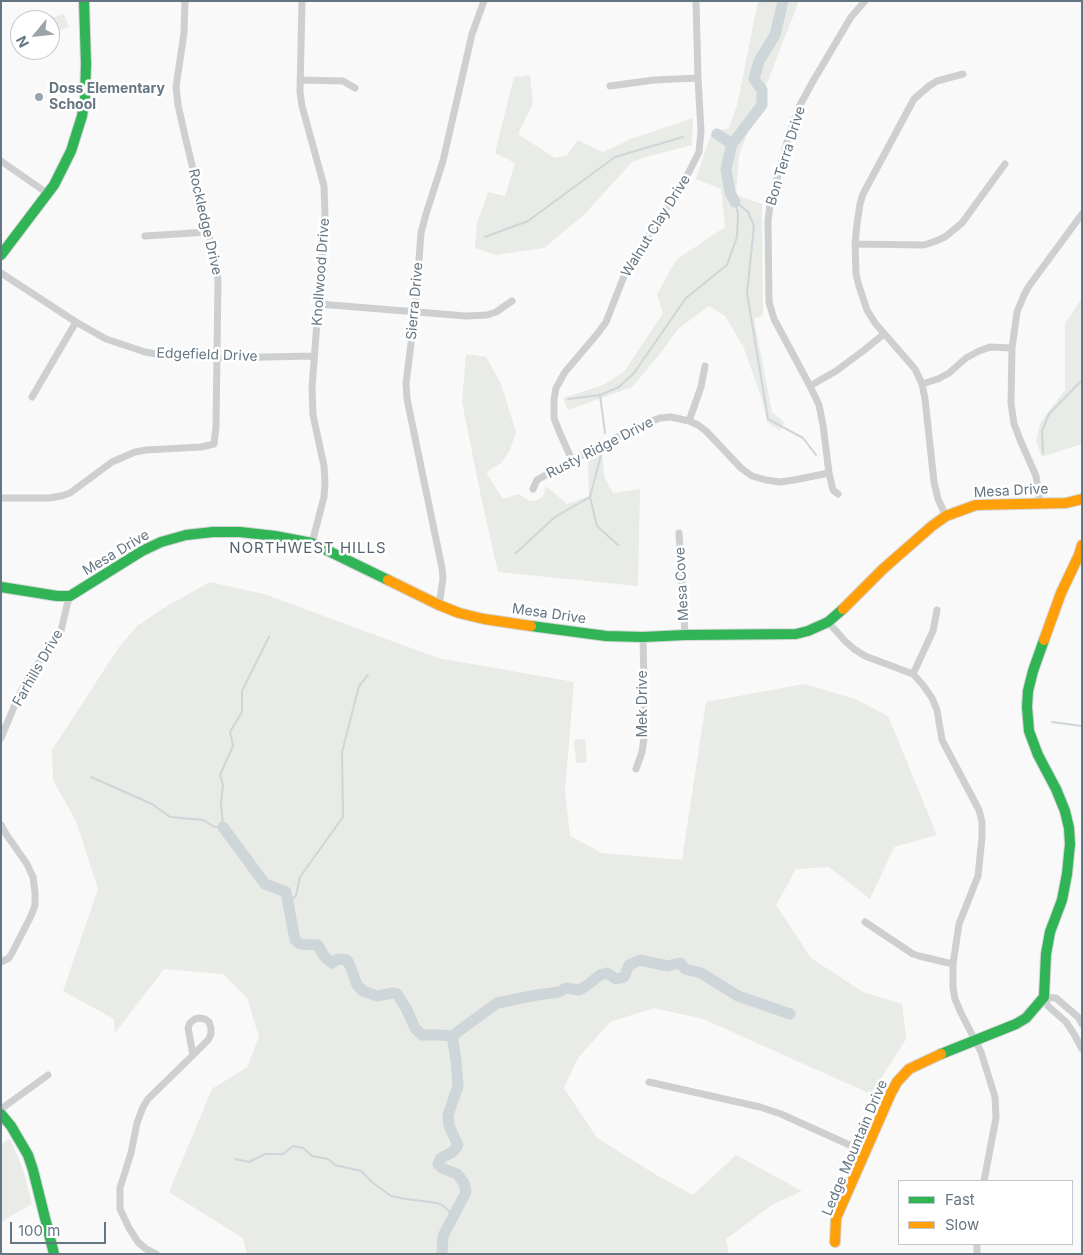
<!DOCTYPE html>
<style>
body{margin:0}
#map{position:relative;width:1083px;height:1255px;overflow:hidden;background:#f9f9f9;font-family:Inter,sans-serif}
canvas{display:block}
.frame{position:absolute;inset:0;border:2px solid #657683;pointer-events:none}
.legend{position:absolute;left:898px;top:1180px;width:175px;height:65px;box-sizing:border-box;background:#fff;border:1px solid #c1c8cd;margin:0;padding:6px 9px;list-style:none;font-size:15px;color:#657683}
.legend li{display:flex;align-items:center;gap:10px;height:25px}
.legend b{width:25px;border:1px solid #c1c8cd}
.north{position:absolute;left:10px;top:10px;width:50px;height:50px;box-sizing:border-box;background:#fff;border:1px solid #c1c8cd;border-radius:50%;rotate:242deg;font-size:14px;font-weight:700;line-height:20px;text-align:center;color:#657683}
.north::after{content:'';display:block;margin:auto;width:18px;height:22px;background:#99a4ac;clip-path:polygon(50% 0,100% 100%,50% 72%,0 100%)}
.scale{position:absolute;left:10px;top:1222px;width:96px;height:22px;box-sizing:border-box;border:2px solid #657683;border-top:0;padding-left:6px;font-size:15px;line-height:18px;white-space:nowrap;color:#657683;-webkit-text-stroke:4px #fff;paint-order:stroke}
</style>
<div id="map">
<canvas width="1083" height="1255"></canvas>
<div class="frame"></div>
<ul class="legend">
<li><b style="height:6px;background:#30b455"></b>Fast</li>
<li><b style="height:6px;background:#ff9f0a"></b>Slow</li>
</ul>
<div class="north">N</div>
<div class="scale">100 m</div>
</div>
<script>
const c = document.querySelector('canvas').getContext('2d');
c.lineJoin = 'round';
function fillPath(path, color) { c.fillStyle = color; c.fill(path, 'evenodd'); }
const toPath = rows => new Path2D(rows.map(r => 'M' + r).join(''));
function stroke(path, color, width, dash) { c.strokeStyle = color; c.lineWidth = width; c.lineCap = dash ? 'butt' : 'round'; c.setLineDash(dash || []); c.stroke(path); }
function drawText(font, color, halo, rows, align = 'center') {
  c.font = font + ' Inter,sans-serif'; c.lineWidth = 5; c.setLineDash([]); c.textBaseline = 'middle'; c.strokeStyle = halo; c.fillStyle = color; for (const [text, x, y, turn = 0] of rows) {
    c.save(); c.translate(x, y); c.rotate((+turn || 0) * Math.PI / 180); c.textAlign = isNaN(turn) ? turn : align; if (halo) c.strokeText(text, 0, 0); c.fillText(text, 0, 0); c.restore();
  }
}
fillPath(toPath([
 [758,1,799,1,739,155,736,195,762,204,763,315,754,319,772,412,784,422,780,431,767,422,761,396,743,346,725,316,709,306,678,329,659,355,632,387,568,410,563,398,603,385,624,372,663,313,657,294,676,260,725,227,721,189,696,179,712,131,728,129,737,106],
 [64,14,69,27,50,34,50,20,46,20],
 [530,75,533,103,518,134,555,158,567,155,578,140,603,152,631,139,693,118,692,145,646,157,632,162,584,215,544,248,496,255,475,248,477,223,488,192,505,196,515,163,495,153,514,77],
 [1082,298,1082,444,1042,457,1036,442,1040,423,1065,390,1065,324],
 [466,354,486,357,501,384,516,432,510,450,501,463,488,471,487,474,503,499,518,494,530,501,537,500,543,497,546,486,567,504,589,496,588,459,602,452,604,476,613,493,640,489,638,586,498,572,481,497,462,402],
 [210,582,264,594,438,658,574,682,565,791,570,836,602,853,682,860,706,702,804,684,855,699,888,716,937,835,894,847,870,899,829,867,796,869,776,905,811,958,863,992,902,1004,906,1039,871,1094,703,1019,654,1008,610,1022,578,1058,564,1088,597,1138,658,1176,693,1195,736,1155,802,1191,772,1205,726,1239,729,1254,247,1254,243,1238,169,1192,212,1089,247,1067,259,1037,247,998,223,974,164,969,115,1033,114,1019,63,991,98,889,76,821,53,780,52,750,119,647,137,626,167,606],
 [585,739,587,762,576,763,574,740],
 [10,1139,23,1169,32,1204,1,1222,1,1144]
]), '#e8ebe6');
stroke(toPath([
 [736,202,748,212,754,226,747,293,768,419,803,438,816,455],
 [485,237,528,221,615,157,683,137],
 [568,399,600,395],
 [605,433,600,395,619,387,634,373,686,298,727,265,737,237,738,214,735,202],
 [1043,453,1042,431,1049,414,1082,380],
 [590,497,597,526,618,545],
 [516,553,555,517,590,497,601,455],
 [1052,722,1082,726],
 [91,777,152,804,170,817,203,820,215,827,223,827,221,803,223,785,220,775,233,746,230,732,242,712,242,691,269,637],
 [288,903,296,896,300,877,343,817,342,752,359,686,368,675],
 [235,1159,249,1162,265,1154,283,1154,293,1146,303,1148,312,1156,328,1159,335,1165,361,1171,373,1183,391,1196,406,1199,437,1203,442,1205,454,1215]
]), '#ced6d9', 2);
stroke(toPath([
 [717,134,732,144,762,105,762,90,754,79,759,61,775,35,783,1],
 [732,144,726,169,730,193,735,202],
 [223,827,265,884,286,892,295,940,300,944,318,945,324,956,332,963,338,959,347,960,351,968,357,985,363,991,377,996,393,993,397,994,406,1008,415,1028,422,1035,439,1035,452,1036,456,1060,458,1086,448,1115,449,1126,458,1145,453,1152,441,1158,438,1164,442,1168,457,1174,464,1183,466,1192,443,1236,442,1254],
 [452,1036,497,1003,537,995,559,992,566,988,579,990,586,986,600,975,607,973,616,979,624,977,629,965,640,960,668,966,680,963,685,969,701,973,738,996,790,1014]
]), '#ced6d9', 11);
const fast = toPath([
 [1,255,54,185,71,151,82,116,85,98,86,64,84,1],
 [1,587,57,596,70,596,142,551,161,542,186,535,213,532,240,532,275,536,312,543,388,580],
 [531,626,606,636,643,637,685,635,796,634,808,631,828,622,843,609],
 [941,1054,1016,1024,1026,1018,1044,997,1046,954,1050,932,1062,900,1067,874,1070,844,1069,828,1065,811,1056,789,1038,755,1029,731,1027,707,1028,691,1033,671,1044,640],
 [1,1114,11,1126,28,1155,33,1170,54,1254]
]);
const slow = toPath([
 [388,580,439,605,459,613,484,619,531,626],
 [843,609,883,569,932,526,946,516,976,505,1066,503,1082,499],
 [1044,640,1061,593,1079,555,1082,545],
 [835,1242,836,1218,891,1093,897,1082,909,1069,941,1054]
]);
stroke(fast, '#d5d6d7', 12);
stroke(slow, '#d5d6d7', 12);
stroke(toPath([
 [302,1,300,92,302,106,324,186,325,216,312,388,313,415,324,466,325,483,324,497,312,543],
 [300,80,343,81,355,88],
 [610,86,654,80,698,78],
 [1,161,47,193],
 [145,236,208,232],
 [855,244,924,245,936,241,945,237,962,223,1005,164],
 [1,273,76,322,106,339,145,352,167,356,217,358,314,356],
 [319,304,466,316,487,315,496,312,512,301],
 [922,384,938,379,949,373,966,358,979,351,990,347,1012,348],
 [810,386,836,371,863,351,884,334],
 [32,397,76,322],
 [689,421,701,387,705,366],
 [572,460,559,431,554,418,554,400,556,388,565,372,598,333,606,322,626,271,688,174,699,152,701,131,698,78,696,1],
 [533,489,537,480,572,460,642,425,660,418,671,417,689,421,698,425,706,431,741,468,752,476,766,480,780,482,794,480,829,473],
 [838,494,833,490,829,473,823,425,819,405,810,386,774,319,769,302,768,221,770,204,789,135,799,107,812,83,851,17,865,1],
 [1,498,50,498,61,496,70,493,112,462,135,452,146,450,201,447,214,444,216,427,218,280,216,264,185,136,178,105,176,87,184,33,185,1],
 [1040,503,1036,476,1021,442,1014,424,1011,403,1012,348,1017,312,1024,295,1029,286,1082,214],
 [946,516,938,499,934,482,925,399,922,384,915,369,875,323,867,310,859,286,856,274,855,244,857,224,860,204,863,194,914,99,929,86,937,81,963,74],
 [679,533,685,635],
 [439,605,443,579,442,568,407,399,406,383,415,312,421,233,426,214,443,161,472,34,484,1],
 [828,622,845,641,854,649,865,656,913,674,923,685,932,698,937,710,942,740,979,810,982,822,982,837,978,876,959,924,953,964,953,987,955,999,961,1013,981,1052,995,1097,996,1118,984,1181],
 [913,674,933,631,937,610],
 [1,738,19,695,33,670,60,635,67,605,70,596],
 [636,769,642,752,645,732,643,637],
 [1,825,6,834,27,864,33,877,35,892,35,905,31,916,12,953,9,958,1,962],
 [865,922,913,954,919,956,953,964],
 [1082,1024,1078,1017,1056,998,1044,997,1048,1006,1066,1022,1074,1034,1082,1049],
 [649,1082,760,1107,781,1114,865,1152],
 [1,1109,48,1075],
 [156,1254,146,1249,138,1242,129,1228,120,1209,120,1188,131,1153,137,1123,143,1107,148,1099,193,1055,208,1040,211,1034,211,1028,209,1022,205,1019,199,1018,195,1019,190,1023,188,1028,193,1055],
 [977,1254,977,1244]
]), '#cecfd0', 7);
stroke(fast, '#30b455', 10);
stroke(slow, '#ff9f0a', 10);
for (const [x, y, r, color] of [
 [39,97,5,"#99a4ac"]
]) { const dot = new Path2D(); dot.arc(x, y, r, 0, 2 * Math.PI); c.fillStyle = color; c.fill(dot); stroke(dot, '#fff', 2); }
drawText('bold 14px', '#657683', '#fff', [
 ["Doss Elementary",49,89],
 ["School",49,105]
], 'left');
drawText('14px', '#657683', '#fff', [
 ["Bon Terra Drive",786,156,-73],
 ["Rockledge Drive",205,222,77],
 ["Walnut Clay Drive",656,226,-58],
 ["Knollwood Drive",321,272,-86],
 ["Sierra Drive",415,301,-85],
 ["Edgefield Drive",207,355,2],
 ["Rusty Ridge Drive",600,448,-27],
 ["Mesa Drive",1011,491,-3],
 ["Mesa Drive",116,553,-31],
 ["Mesa Cove",682,584,-93],
 ["Mesa Drive",549,614,8],
 ["Farhills Drive",38,668,-60],
 ["Mek Drive",643,704,-90],
 ["Ledge Mountain Drive",855,1148,-67]
]);
c.letterSpacing = '1px';
drawText('15px', '#57646e', '#fff', [
 ["NORTHWEST HILLS",308,548]
]);
c.letterSpacing = '0px';
</script>
